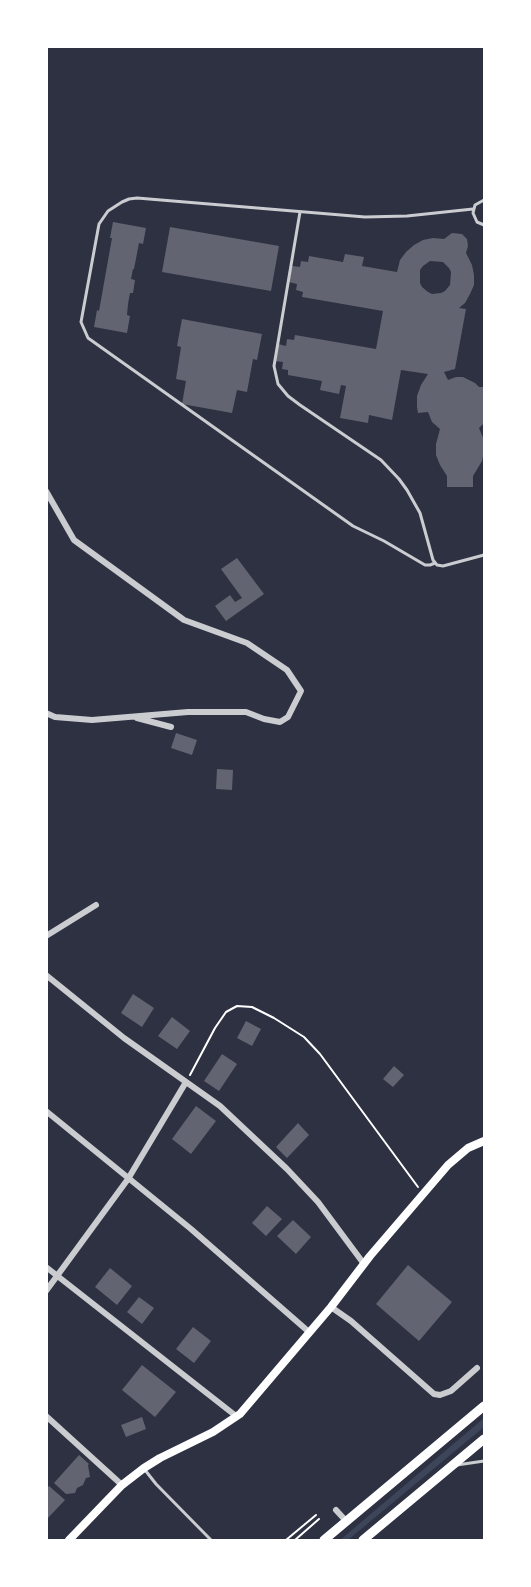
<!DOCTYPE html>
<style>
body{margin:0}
#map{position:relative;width:531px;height:1587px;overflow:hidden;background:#2d3142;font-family:"Noto Sans",sans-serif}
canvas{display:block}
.frame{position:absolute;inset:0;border:48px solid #fff;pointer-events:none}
</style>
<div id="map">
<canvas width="531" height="1587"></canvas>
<div class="frame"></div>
</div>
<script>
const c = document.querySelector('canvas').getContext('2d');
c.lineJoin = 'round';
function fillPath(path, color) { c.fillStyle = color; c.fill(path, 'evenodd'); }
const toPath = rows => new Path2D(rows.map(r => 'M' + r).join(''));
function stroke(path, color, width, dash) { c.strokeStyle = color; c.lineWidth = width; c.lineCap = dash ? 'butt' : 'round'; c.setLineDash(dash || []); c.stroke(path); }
fillPath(toPath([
 [484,1418,484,1427,348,1540,340,1540]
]), '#3c4559');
fillPath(toPath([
 [113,222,146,228,143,244,139,243,134,269,133,269,131,279,135,280,133,293,130,293,128,304,127,315,130,316,127,333,94,327,97,310,99,311,112,238,110,238],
 [170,227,279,246,271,291,162,272],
 [452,233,462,234,467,239,468,246,466,253,472,265,474,275,474,285,470,294,465,303,459,308,466,309,455,369,444,372,448,380,456,377,463,377,475,383,479,387,484,387,484,423,479,428,484,440,484,451,482,461,473,476,473,487,447,487,447,476,440,465,436,455,436,444,440,429,432,422,428,412,418,413,417,407,417,396,421,385,428,374,401,370,392,420,369,415,368,423,340,418,346,386,341,385,339,394,320,390,322,381,288,375,288,370,282,369,283,362,275,361,278,344,286,346,287,339,294,340,295,335,376,349,383,311,302,297,303,292,296,290,297,284,289,282,292,266,300,267,301,261,308,262,309,256,343,262,345,254,364,257,362,266,397,272,400,260,406,252,414,245,423,240,433,238,444,239],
 [430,261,443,262,449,268,451,272,450,285,445,291,441,293,432,294,428,292,422,287,420,283,420,270,423,266],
 [182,319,262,334,257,360,253,359,247,392,237,390,232,413,182,404,186,381,176,379,181,347,177,346],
 [237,558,264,594,226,621,215,606,230,595,235,602,242,598,221,569],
 [176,733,197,740,192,755,171,748],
 [217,769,233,770,232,790,216,789],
 [133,994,154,1008,142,1027,121,1013],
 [172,1017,190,1031,177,1049,158,1036],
 [246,1021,261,1029,252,1046,237,1038],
 [222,1054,237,1064,219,1091,204,1081],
 [394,1066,404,1075,393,1087,383,1079],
 [196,1106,216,1121,191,1154,172,1139],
 [298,1123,309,1135,287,1158,276,1147],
 [267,1206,282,1219,266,1236,252,1223],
 [293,1220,311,1237,296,1254,277,1236],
 [408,1265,452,1302,419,1341,376,1304],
 [110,1268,132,1286,117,1305,95,1287],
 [139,1297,154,1308,142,1324,127,1312],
 [193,1327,211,1341,194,1363,176,1349],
 [142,1365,176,1392,155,1417,122,1390],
 [142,1417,146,1429,126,1437,121,1425],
 [79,1455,89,1464,88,1465,90,1477,86,1478,83,1485,77,1488,75,1493,66,1494,54,1483],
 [49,1486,65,1500,46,1520,46,1489]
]), '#626471');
stroke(toPath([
 [190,1075,215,1028,226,1012,237,1006,252,1007,274,1018,304,1037,320,1054,418,1187],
 [286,1540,316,1515],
 [295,1540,319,1519]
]), '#fff', 2);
stroke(toPath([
 [484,200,475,205,473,213,477,222,484,225],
 [300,212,274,366,278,384,288,396,300,405,381,460,399,479,407,490,420,513,433,560,437,565,443,566,484,555],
 [435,563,430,565,425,565,384,541,353,526,88,338,81,322,99,224,108,211,122,202,129,199,137,198,365,217,407,216,473,209],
 [457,1465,484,1461],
 [145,1470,156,1484,211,1540]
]), '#caccd0', 3);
stroke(toPath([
 [46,491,74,540,184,620,247,643,287,670,301,691,288,717,280,722,264,719,246,712,188,712,92,720,55,717,46,713],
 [137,718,171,727],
 [46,936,96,905],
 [46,975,124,1038,220,1106,287,1169,318,1202,364,1264],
 [46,1111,191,1229,309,1332],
 [46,1267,236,1416],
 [46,1291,128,1179,186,1082],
 [331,1307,351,1321,434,1394,440,1395,451,1391,477,1368],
 [46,1416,122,1485],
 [336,1510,347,1522]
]), '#caccd0', 6);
stroke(toPath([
 [69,1540,122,1485,144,1468,160,1458,213,1432,240,1414,331,1307,370,1256,448,1165,468,1148,484,1141]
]), '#fff', 8);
stroke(toPath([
 [324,1540,484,1406],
 [363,1540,484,1439]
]), '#fff', 9);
</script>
